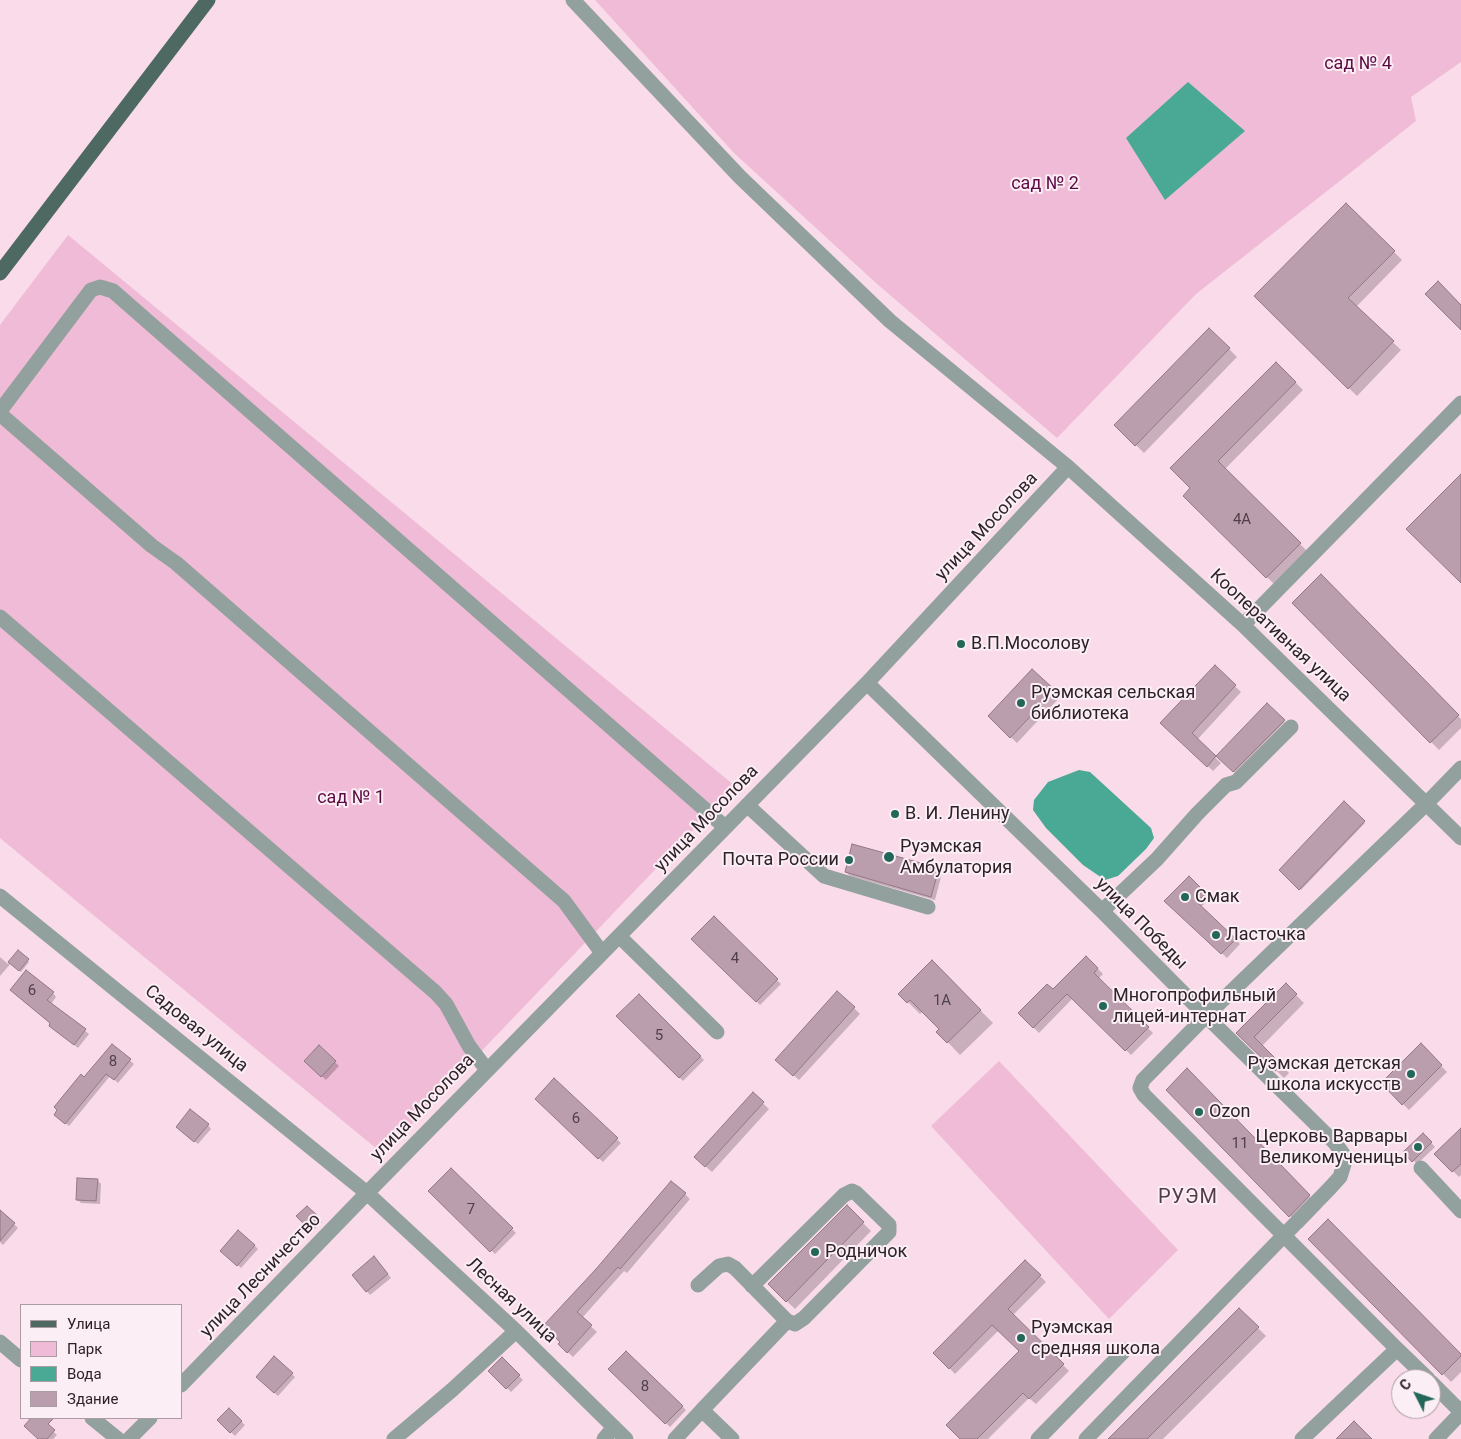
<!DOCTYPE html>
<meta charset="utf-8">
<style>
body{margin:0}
#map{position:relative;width:1461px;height:1439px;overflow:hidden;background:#fadbea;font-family:Roboto,sans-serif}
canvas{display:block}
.legend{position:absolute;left:20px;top:1304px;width:162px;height:115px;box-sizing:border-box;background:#fbeef4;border:1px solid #a99ca2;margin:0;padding:6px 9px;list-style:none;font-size:15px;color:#2d2228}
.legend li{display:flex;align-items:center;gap:10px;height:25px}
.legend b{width:25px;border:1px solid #a99ca2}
.north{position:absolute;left:1391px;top:1369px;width:50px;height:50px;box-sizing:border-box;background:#fbeef4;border:1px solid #a99ca2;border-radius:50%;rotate:311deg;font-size:14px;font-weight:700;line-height:20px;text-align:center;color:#2d2228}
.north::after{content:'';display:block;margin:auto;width:18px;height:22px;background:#226759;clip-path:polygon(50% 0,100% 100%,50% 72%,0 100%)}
</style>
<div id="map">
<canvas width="1461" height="1439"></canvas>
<ul class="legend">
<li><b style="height:6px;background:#4e6962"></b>Улица</li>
<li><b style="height:14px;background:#efbbd6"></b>Парк</li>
<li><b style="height:14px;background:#49a994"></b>Вода</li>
<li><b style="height:14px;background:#bb9ead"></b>Здание</li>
</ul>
<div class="north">С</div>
</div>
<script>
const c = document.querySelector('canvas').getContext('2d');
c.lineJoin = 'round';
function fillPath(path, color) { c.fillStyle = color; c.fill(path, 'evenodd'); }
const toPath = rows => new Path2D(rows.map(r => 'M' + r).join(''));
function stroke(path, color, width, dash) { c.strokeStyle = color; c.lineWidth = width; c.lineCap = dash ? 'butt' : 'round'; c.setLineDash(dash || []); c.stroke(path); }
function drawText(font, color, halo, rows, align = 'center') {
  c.font = font + ' Roboto,sans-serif'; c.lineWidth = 4; c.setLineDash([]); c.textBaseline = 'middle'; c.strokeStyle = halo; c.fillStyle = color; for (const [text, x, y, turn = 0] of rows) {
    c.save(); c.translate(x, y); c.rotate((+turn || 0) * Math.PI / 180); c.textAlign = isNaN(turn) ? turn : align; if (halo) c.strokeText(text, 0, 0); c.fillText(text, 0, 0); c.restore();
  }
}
fillPath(toPath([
 [595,0,1461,0,1461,62,1411,97,1416,121,1196,294,1057,438,876,283,734,153],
 [68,235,735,786,383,1154,0,838,0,325],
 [999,1061,1178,1250,1109,1319,931,1126]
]), '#efbbd6');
fillPath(toPath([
 [1188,82,1245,131,1165,200,1126,138],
 [1079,770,1090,772,1151,828,1154,838,1146,849,1118,876,1105,880,1083,865,1046,828,1033,810,1034,800,1048,782]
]), '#49a994');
fillPath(toPath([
 [1346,204,1402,260,1356,307,1401,350,1357,396,1255,296],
 [1209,329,1237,357,1144,453,1116,425],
 [1276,363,1303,390,1225,469,1308,552,1275,585,1184,496,1192,488],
 [1321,576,1461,719,1461,728,1439,750,1294,603],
 [1215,667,1241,692,1197,740,1221,763,1213,771,1162,723],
 [1032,671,1060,697,1017,743,989,716],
 [1267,705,1285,722,1235,773,1218,756],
 [1344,803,1365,823,1301,890,1281,870],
 [939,869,942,873,935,900,850,876,846,872],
 [1189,878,1210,898,1201,907,1240,944,1227,958,1166,901],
 [714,918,781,984,760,1005,693,939],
 [18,952,29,962,21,972,11,963,0,976,0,957,8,964],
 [1086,957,1103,974,1098,979,1153,1033,1131,1055,1073,998,1039,1033,1019,1013,1053,991],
 [932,962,993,1023,960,1055,938,1032,941,1029,923,1011,920,1014,900,994],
 [1286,985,1304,1003,1262,1046,1289,1073,1284,1078,1238,1033],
 [53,993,56,997,51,1004,89,1034,78,1048,54,1029,52,1024,15,994],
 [639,996,704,1060,683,1081,618,1016],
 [854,1008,860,1014,799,1080,783,1066],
 [112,1045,134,1064,118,1083,110,1076,69,1126,59,1118,59,1111],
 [1421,1045,1447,1072,1409,1110,1382,1083],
 [319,1047,339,1066,326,1080,306,1061],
 [1187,1070,1321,1208,1302,1228,1167,1090],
 [554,1080,621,1143,603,1162,536,1099],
 [753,1094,769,1109,712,1172,695,1157],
 [208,1125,211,1129,198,1144,181,1131],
 [1461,1129,1461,1175,1459,1177,1436,1154],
 [1423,1134,1435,1147,1417,1164,1405,1152],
 [451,1169,516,1233,495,1254,430,1191],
 [97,1180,101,1184,100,1204,81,1203,77,1199],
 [685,1194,690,1199,627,1273,624,1271,582,1318,597,1332,573,1357,559,1344,562,1342,544,1326],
 [307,1207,322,1222,312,1231,298,1216],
 [847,1207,871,1231,795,1309,769,1284],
 [2,1213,18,1228,3,1245,0,1242,0,1215],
 [1310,1239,1461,1355,1461,1372,1451,1382],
 [254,1245,258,1249,241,1268,225,1254],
 [1025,1261,1046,1282,1013,1315,1069,1371,1036,1404,1029,1398,988,1439,962,1439,1021,1351,999,1330,955,1374,935,1353],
 [378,1262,391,1278,370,1295,353,1275],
 [1239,1309,1266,1336,1163,1439,1110,1439],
 [626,1352,686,1410,670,1427,610,1369],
 [274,1358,295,1377,278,1396,257,1377],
 [502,1359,523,1380,511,1392,490,1371],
 [229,1410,245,1425,235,1436,218,1420],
 [33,1418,38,1418,57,1435,53,1439,39,1439,25,1426]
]), '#0003');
const building = toPath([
 [1346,203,1395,251,1348,298,1394,341,1348,389,1254,296,1346,203],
 [1438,281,1461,305,1461,330,1425,294,1438,281],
 [1209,328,1230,348,1135,446,1114,425,1209,328],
 [1276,362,1296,382,1218,461,1301,543,1266,578,1183,496,1190,488,1170,468,1276,362],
 [1461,474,1461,583,1406,529,1461,474],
 [1321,574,1459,715,1430,743,1292,603,1321,574],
 [1215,665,1236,685,1192,733,1216,756,1207,767,1160,723,1215,665],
 [1032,669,1055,690,1010,738,988,716,1032,669],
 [1267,703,1285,720,1233,772,1216,756,1267,703],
 [1344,801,1365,821,1299,890,1279,870,1344,801],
 [852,844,939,868,931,897,845,872,852,844],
 [1189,876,1206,893,1197,902,1236,939,1221,954,1164,901,1189,876],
 [714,916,778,979,756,1002,691,939,714,916],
 [18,950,29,959,19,971,8,962,18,950],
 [1086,956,1098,968,1094,973,1149,1027,1125,1051,1067,994,1033,1028,1018,1013,1047,984,1053,989,1086,956],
 [932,960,981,1010,947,1043,936,1032,939,1029,910,1000,907,1003,898,994,932,960],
 [26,970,54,992,47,1000,86,1029,74,1045,49,1026,50,1023,10,990,26,970],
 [1286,983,1297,994,1254,1037,1282,1065,1275,1071,1236,1033,1286,983],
 [837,991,855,1007,793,1076,775,1060,837,991],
 [639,994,701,1056,679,1078,616,1016,639,994],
 [1421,1043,1442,1065,1402,1105,1381,1083,1421,1043],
 [112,1044,131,1059,114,1080,106,1074,65,1124,54,1115,57,1110,54,1107,81,1074,84,1077,112,1044],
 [319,1045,336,1061,321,1077,304,1061,319,1045],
 [1187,1068,1310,1195,1289,1217,1166,1090,1187,1068],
 [554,1078,618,1138,598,1159,535,1099,554,1078],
 [753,1092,764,1102,705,1167,694,1157,753,1092],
 [190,1109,209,1124,194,1142,176,1127,190,1109],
 [1461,1128,1461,1164,1452,1172,1434,1154,1461,1128],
 [1423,1133,1432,1142,1412,1162,1403,1152,1423,1133],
 [451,1168,513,1228,490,1252,428,1191,451,1168],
 [77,1178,98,1179,96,1201,76,1200,77,1178],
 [671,1181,686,1193,620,1269,618,1267,577,1312,592,1325,567,1353,558,1344,560,1342,543,1326,596,1269,671,1181],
 [847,1205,864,1222,786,1302,768,1284,847,1205],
 [307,1206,319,1217,308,1228,296,1216,307,1206],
 [0,1210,15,1223,0,1241,0,1210],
 [1328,1219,1461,1354,1461,1356,1442,1375,1308,1239,1328,1219],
 [238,1230,255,1245,237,1266,220,1251,238,1230],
 [374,1256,388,1274,366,1292,352,1275,374,1256],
 [1025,1260,1041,1275,1008,1309,1064,1364,1029,1399,1023,1393,977,1439,960,1439,946,1425,1019,1351,992,1325,949,1369,933,1353,1025,1260],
 [1239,1308,1259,1327,1147,1439,1108,1439,1239,1308],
 [626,1351,683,1406,665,1424,608,1369,626,1351],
 [274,1356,293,1373,274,1393,256,1377,274,1356],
 [502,1357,520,1375,506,1389,488,1371,502,1357],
 [229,1408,242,1421,230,1433,217,1420,229,1408],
 [31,1418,54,1418,48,1424,55,1430,47,1439,38,1439,24,1426,31,1418],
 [1354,1421,1372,1439,1336,1439,1354,1421]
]);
fillPath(building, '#bb9ead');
stroke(building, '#937785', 1);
stroke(toPath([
 [573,0,740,177,890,321,1068,467,1243,625,1461,838],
 [0,411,91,290,100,287,113,291,725,827],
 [0,414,152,546,176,563,564,901,602,953],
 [0,617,435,992,446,1004,469,1046,487,1070],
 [1243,625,1461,403],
 [867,683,1102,911,1206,1016,1335,1143,1343,1154,1344,1164,1340,1177,1330,1188,1086,1439],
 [747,805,824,876,928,907],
 [0,896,367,1193,516,1331,626,1439],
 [1102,911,1157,859,1197,814,1226,785,1236,782,1291,727],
 [619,936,717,1032],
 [1421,1168,1461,1211],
 [698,1285,719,1266,728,1264,735,1268,787,1321],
 [0,1342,21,1360],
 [1397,1349,1428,1379],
 [1431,1382,1461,1412],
 [181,1385,367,1193,867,683,1068,467],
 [702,1410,787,1321,795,1324,804,1318,889,1232,889,1225,856,1193,852,1191,844,1195,752,1286],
 [92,1418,118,1439],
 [129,1439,150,1418],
 [394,1439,452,1390,516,1331],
 [604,1439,614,1427],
 [675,1439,702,1410,732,1439],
 [1038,1439,1125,1350],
 [1302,1439,1397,1349,1144,1095,1140,1088,1143,1080,1206,1016,1426,804,1461,768],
 [1436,1439,1461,1413]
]), '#92a19d', 15);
stroke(toPath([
 [0,273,208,0]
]), '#4e6962', 15);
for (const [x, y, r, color] of [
 [961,644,5,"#226759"],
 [1021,703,5,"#226759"],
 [895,814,5,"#226759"],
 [889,857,6,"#226759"],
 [849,860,5,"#226759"],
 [1185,897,5,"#226759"],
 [1216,935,5,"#226759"],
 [1103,1006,5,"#226759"],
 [1411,1074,5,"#226759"],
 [1199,1112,5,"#226759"],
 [1418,1147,5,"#226759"],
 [815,1252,5,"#226759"],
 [1021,1338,5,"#226759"]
]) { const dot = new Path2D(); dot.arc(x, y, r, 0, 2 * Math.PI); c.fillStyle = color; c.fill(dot); stroke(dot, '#fbeef4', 2); }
drawText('15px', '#504149', null, [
 ["4А",1242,520],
 ["4",735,959],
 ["6",32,991],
 ["1А",942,1001],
 ["5",659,1036],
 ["8",113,1062],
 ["6",576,1119],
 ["11",1240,1144],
 ["7",471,1210],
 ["8",645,1387]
]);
drawText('18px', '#5d0a42', '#fbeef4', [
 ["сад № 4",1358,64],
 ["сад № 2",1045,184],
 ["сад № 1",351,798]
]);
drawText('18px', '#2d2228', '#fbeef4', [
 ["улица Мосолова",987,527,-47],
 ["Кооперативная улица",1280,636,43],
 ["улица Мосолова",707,819,-46],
 ["улица Победы",1141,924,45],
 ["Садовая улица",196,1029,39],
 ["улица Мосолова",423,1108,-46],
 ["улица Лесничество",261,1276,-46],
 ["Лесная улица",511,1301,43]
]);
drawText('18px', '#2d2228', '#fbeef4', [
 ["В.П.Мосолову",971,644],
 ["Руэмская сельская",1031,693],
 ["библиотека",1031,714],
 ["В. И. Ленину",905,814],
 ["Руэмская",900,847],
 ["Амбулатория",900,868],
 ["Почта России",839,860,"right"],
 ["Смак",1195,897],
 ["Ласточка",1226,935],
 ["Многопрофильный",1113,996],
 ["лицей-интернат",1113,1017],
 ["Руэмская детская",1401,1064,"right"],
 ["школа искусств",1401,1085,"right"],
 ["Ozon",1209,1112],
 ["Церковь Варвары",1408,1137,"right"],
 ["Великомученицы",1408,1158,"right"],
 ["Родничок",825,1252],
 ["Руэмская",1031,1328],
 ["средняя школа",1031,1349]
], 'left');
c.letterSpacing = '1px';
drawText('20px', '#543b48', '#fbeef4', [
 ["РУЭМ",1188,1198]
]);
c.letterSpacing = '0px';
</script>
